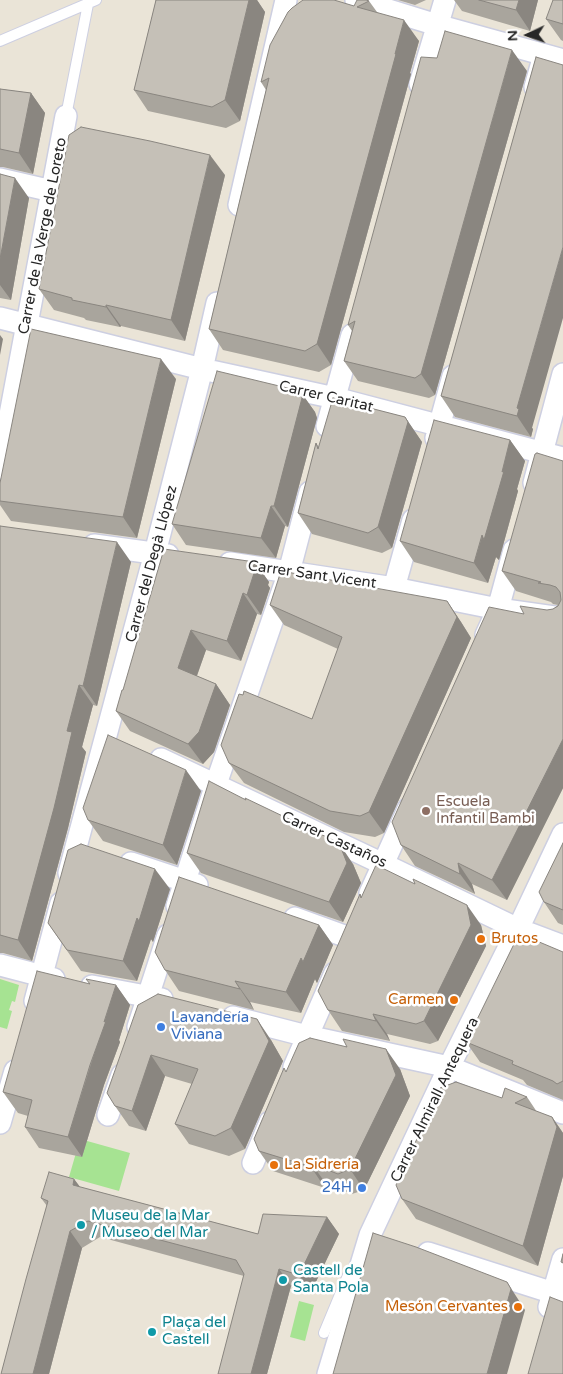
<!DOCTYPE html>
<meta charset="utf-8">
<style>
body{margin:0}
#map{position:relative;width:563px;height:1374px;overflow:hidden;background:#eae4d7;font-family:"Varela Round",sans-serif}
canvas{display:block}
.north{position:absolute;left:503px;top:10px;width:50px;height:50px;-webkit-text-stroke:4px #fff;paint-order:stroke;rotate:267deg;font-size:14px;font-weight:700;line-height:20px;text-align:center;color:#272727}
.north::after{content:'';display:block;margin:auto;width:18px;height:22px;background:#272727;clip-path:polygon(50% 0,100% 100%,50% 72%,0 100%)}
</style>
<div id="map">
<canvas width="563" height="1374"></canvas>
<div class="north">N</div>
</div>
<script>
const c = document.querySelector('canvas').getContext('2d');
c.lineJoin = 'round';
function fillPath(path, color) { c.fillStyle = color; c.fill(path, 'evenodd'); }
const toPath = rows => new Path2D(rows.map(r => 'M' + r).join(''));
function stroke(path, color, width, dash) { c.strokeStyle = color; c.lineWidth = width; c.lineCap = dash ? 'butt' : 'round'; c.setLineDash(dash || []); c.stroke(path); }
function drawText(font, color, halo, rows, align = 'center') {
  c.font = font + ' "Varela Round",sans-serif'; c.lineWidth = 5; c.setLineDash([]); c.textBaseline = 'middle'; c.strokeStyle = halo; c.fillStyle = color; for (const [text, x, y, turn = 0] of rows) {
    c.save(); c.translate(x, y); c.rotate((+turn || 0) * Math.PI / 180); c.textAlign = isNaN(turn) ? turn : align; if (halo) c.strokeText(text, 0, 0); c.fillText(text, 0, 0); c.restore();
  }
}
fillPath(toPath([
 [0,979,19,985,15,1002,12,1001,9,1010,12,1011,7,1029,0,1027],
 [80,1139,130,1153,119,1191,69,1177],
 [299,1301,314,1305,305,1341,290,1337]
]), '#a6e392');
const lane = toPath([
 [0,41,96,0],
 [66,116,88,4],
 [324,1333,349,1273]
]);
const street = toPath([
 [356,0,437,25,563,60],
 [420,84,445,0],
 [535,87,544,55],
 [0,179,52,191],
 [239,205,286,0],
 [0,318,202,369,335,398,563,458],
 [327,426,352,335],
 [436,438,453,376],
 [0,468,66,116],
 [534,483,563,374],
 [94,545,168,555],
 [230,563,394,588,498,609,563,618],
 [394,588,413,520],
 [486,635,498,609,514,550],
 [161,759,383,864,518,929,563,946],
 [131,863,197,885],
 [69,873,155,553,202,369,217,303],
 [370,893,408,809],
 [177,906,216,784,289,572,310,492],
 [295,918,350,938],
 [0,965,54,979],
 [92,986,162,999],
 [35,1001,61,903],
 [233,1017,307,1036,449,1067,563,1113],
 [138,1027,168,935],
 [294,1067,335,973],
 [108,1115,122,1075],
 [0,1123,15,1071],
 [253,1163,270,1122],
 [428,1253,563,1296],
 [549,1307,563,1259],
 [328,1374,370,1235,449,1067,518,929,563,834]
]);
stroke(lane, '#cdcfe1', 12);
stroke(street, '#cdcfe1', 24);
stroke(lane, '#fff', 10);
stroke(street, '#fff', 21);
fillPath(toPath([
 [156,0,257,0,265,12,240,121,226,128,148,111,134,90],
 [398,0,426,0,415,5],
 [454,0,538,0,530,31,462,11],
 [563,0,563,41,561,40,546,19],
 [369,1,377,12,419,41,410,73,411,74,331,365,319,372,223,350,209,329,266,90,261,82,354,6],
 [536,57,532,428,533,429,531,437,455,417,441,396],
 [527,71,435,395,429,398,358,381,344,361,352,331,348,325],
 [0,89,31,93,45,113,33,174,3,167,0,167],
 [0,174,29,198,11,300,0,298],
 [225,175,185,341,121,326,120,327,86,320,84,318,54,310,39,289],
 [176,379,137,538,11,521,0,505,0,483],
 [300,391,315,412,317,418,288,527,285,526,276,558,186,545,172,524],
 [372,409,405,417,422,442,392,548,382,553,312,534,298,513,316,443,319,447],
 [510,440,525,461,517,489,518,491,499,560,496,557,488,583,414,562,400,541],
 [563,461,563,788,507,900,472,884,475,894,415,866,401,845,524,614,553,609,558,605,553,604,551,602,516,591,502,571],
 [0,526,131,562,97,706,93,705,82,747,86,752,68,828,32,961,3,953,0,953],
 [255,562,269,582,268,585,270,588,261,615,257,614,241,661,206,650,197,676,216,684,230,705,214,752,203,764,130,731,116,711,123,690],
 [447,601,461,622,471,638,384,833,375,837,344,832,244,783,229,763,312,719,338,649,284,625,270,605],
 [201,791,177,865,103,841,88,820],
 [563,843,563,925,558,923,544,902],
 [187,853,353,864,361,883,343,922,201,873],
 [170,889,153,942,151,939,137,981,81,971,48,923],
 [360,894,362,897,481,925,486,946,438,1041,430,1044,387,1034,390,1041,342,1031,328,1010],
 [319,925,333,945,317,983,315,979,301,1013,250,1002,254,1010,179,991,165,970],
 [563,952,563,1100,527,1085,523,1080,480,1062,466,1042],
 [90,984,116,985,130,1005,119,1040,120,1042,104,1085,82,1157,39,1148,25,1127,28,1116,18,1113,3,1092],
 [138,1005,271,1040,283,1061,245,1149,229,1156,189,1144,175,1124,192,1084,165,1076,146,1131,129,1126,115,1106],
 [400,1069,410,1096,364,1190,352,1194,326,1184,325,1188,273,1171,259,1151,287,1071],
 [527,1097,537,1112,552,1117,563,1133,563,1176,538,1266,416,1219,402,1199,502,1098],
 [74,1179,80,1187,258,1234,327,1217,339,1234,311,1292,291,1286,267,1374,218,1374,244,1276,100,1237,82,1248,49,1374,1,1374,47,1206,41,1198]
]), '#a9a59d');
fillPath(toPath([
 [249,0,257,0,265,12,240,121,225,100],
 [519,0,538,0,530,31,516,10],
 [404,20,419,41,410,73,411,74,331,365,317,344],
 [512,50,527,71,435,395,421,374],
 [31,93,45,113,33,174,19,153],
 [210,155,225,175,185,341,171,320],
 [15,178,29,198,11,300,0,285,0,259],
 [563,247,563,318,532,428,533,429,531,437,517,416,517,408],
 [106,305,121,326,120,327,106,307],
 [0,335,3,339,0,355],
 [161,359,176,379,137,538,123,517],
 [300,391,315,412,317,418,288,527,274,506],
 [405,417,422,442,392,548,378,527],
 [510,440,525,461,517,489,518,491,499,560,496,557,488,583,474,563,502,472],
 [271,506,285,526,276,558,261,538],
 [117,542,131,562,97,706,83,686],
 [255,562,269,582,268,585,270,588,261,615,247,595],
 [243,593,257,614,241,661,227,641],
 [447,601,461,622,471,638,384,833,369,812],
 [191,630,206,650,192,689,178,668],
 [216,684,230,705,214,752,203,764,188,744],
 [79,685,93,705,82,747,86,752,68,828,32,961,18,940,67,731],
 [563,739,563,788,507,900,492,880],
 [186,770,201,791,177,865,163,845],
 [339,843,353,864,361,883,343,922,329,902],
 [458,863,472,884,475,894,460,874],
 [155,869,170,889,153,942,151,939,137,981,123,961,137,918],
 [467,905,481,925,486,946,438,1041,424,1021],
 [319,925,333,945,317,983,315,979,301,1013,286,992,301,958],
 [235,981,250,1002,254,1010,240,989],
 [116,985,130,1005,119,1040,120,1042,104,1085,82,1157,68,1137],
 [373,1014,387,1034,390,1041,376,1021],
 [257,1019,271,1040,283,1061,245,1149,231,1128],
 [386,1049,400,1069,410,1096,364,1190,350,1169],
 [151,1055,165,1076,146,1131,132,1111],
 [552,1117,563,1133,563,1176,538,1266,523,1246],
 [312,1164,326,1184,325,1188,311,1167],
 [74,1179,86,1195,73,1185],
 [327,1217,339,1234,311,1292,299,1275],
 [70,1231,82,1248,49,1374,33,1374],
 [279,1269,291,1286,267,1374,251,1374],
 [507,1282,525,1310,507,1374,487,1374]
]), '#8a8680');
const building = toPath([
 [156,0,249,0,225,100,212,107,134,90,156,0],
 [303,0,334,0,354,6,357,0,366,0,369,1,357,7,404,20,395,54,396,54,317,344,305,351,209,329,269,78,261,82,270,45,288,12,292,8,303,0],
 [479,0,519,0,516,10,479,0],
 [553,0,563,0,563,24,546,19,553,0],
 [445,31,512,50,421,374,415,378,344,361,355,321,348,325,421,57,437,58,445,31],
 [536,57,563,65,563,247,517,408,519,409,517,416,441,396,536,57],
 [0,89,31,93,19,153,0,149,0,89],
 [81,127,150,141,210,155,171,320,106,305,106,307,72,300,72,298,39,289,69,135,81,127],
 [0,174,15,178,0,259,0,174],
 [31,329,161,359,123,517,0,501,0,483,31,329],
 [217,371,300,391,302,398,274,506,271,506,261,538,172,524,217,371],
 [333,398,370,406,370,408,405,417,408,422,378,527,368,533,298,513,316,443,318,449,333,398],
 [434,420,510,440,502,472,504,471,484,540,482,535,474,563,400,541,434,420],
 [537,453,563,461,563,739,492,880,458,863,460,874,401,845,392,822,489,607,524,614,520,606,547,610,553,609,558,606,561,600,560,592,556,587,550,585,538,583,541,582,502,571,535,454,537,453],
 [0,526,117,542,83,686,79,685,67,731,72,732,54,808,18,940,0,935,0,526],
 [164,549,255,562,253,567,256,567,247,595,243,593,227,641,191,630,178,668,216,684,199,732,188,744,116,711,122,690,123,690,164,549],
 [281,571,447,601,457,617,369,812,360,816,330,811,229,763,221,745,239,694,243,695,244,691,312,719,342,637,270,605,281,571],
 [108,735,186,770,163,845,88,820,83,808,108,735],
 [209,781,246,800,245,798,339,843,347,863,329,902,187,853,209,781],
 [563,843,563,910,544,902,539,892,563,843],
 [81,844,155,869,139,921,137,918,123,961,67,950,48,923,68,850,81,844],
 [376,865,415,884,413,879,467,905,471,925,424,1021,416,1024,373,1014,376,1021,328,1010,318,991,360,894,361,898,376,865],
 [179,877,319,925,303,962,301,958,286,992,235,981,240,989,165,970,155,952,179,877],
 [525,936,563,952,563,1081,557,1084,553,1081,512,1064,513,1061,466,1042,515,942,525,936],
 [37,971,90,984,86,979,116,985,104,1022,106,1021,90,1065,68,1137,25,1127,32,1100,3,1092,37,971],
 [158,994,257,1019,269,1041,231,1128,215,1136,175,1124,198,1069,151,1055,132,1111,115,1106,107,1093,138,1005,158,994],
 [310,1038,347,1047,343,1039,386,1049,396,1075,350,1169,338,1174,312,1164,311,1167,259,1151,254,1139,284,1068,286,1072,299,1043,310,1038],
 [456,1082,502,1098,505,1088,527,1097,515,1103,552,1117,557,1127,523,1246,402,1199,396,1185,440,1088,456,1082],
 [49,1172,74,1179,73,1185,258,1234,263,1214,327,1217,299,1275,279,1269,251,1374,218,1374,244,1274,236,1260,88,1221,70,1231,33,1374,1,1374,26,1279,48,1201,41,1198,49,1172],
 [373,1233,416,1247,507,1282,511,1289,487,1374,333,1374,373,1233],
 [563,1254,563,1263,561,1262,563,1254],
 [550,1297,563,1302,563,1374,528,1374,550,1297]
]);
fillPath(building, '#c5c0b7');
stroke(building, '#8a8680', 1);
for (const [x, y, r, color] of [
 [426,811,5,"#8d6e63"],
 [481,939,5,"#e8710a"],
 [454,1000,5,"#e8710a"],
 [161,1027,5,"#3f7fe0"],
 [274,1165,5,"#e8710a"],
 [362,1188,5,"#3f7fe0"],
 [81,1225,5,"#0f9aa8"],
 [283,1280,5,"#0f9aa8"],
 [518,1307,5,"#e8710a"],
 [152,1332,5,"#0f9aa8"]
]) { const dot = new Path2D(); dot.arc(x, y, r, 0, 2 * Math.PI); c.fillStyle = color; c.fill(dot); stroke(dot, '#fff', 2); }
drawText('15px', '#272727', '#fff', [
 ["Carrer de la Verge de Loreto",43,236,-79],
 ["Carrer Caritat",326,397,13],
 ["Carrer del Degà Llópez",152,564,-75],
 ["Carrer Sant Vicent",312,575,8],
 ["Carrer Castaños",334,840,25],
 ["Carrer Almirall Antequera",435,1100,-64]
]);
drawText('15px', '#785e54', '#fff', [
 ["Escuela",436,802],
 ["Infantil Bambi",436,819]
], 'left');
drawText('15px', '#c56008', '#fff', [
 ["Brutos",491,939],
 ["Carmen",444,1000,"right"],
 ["La Sidrería",284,1165],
 ["Mesón Cervantes",508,1307,"right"]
], 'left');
drawText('15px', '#366cbe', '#fff', [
 ["Lavandería",171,1018],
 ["Viviana",171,1035],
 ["24H",352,1188,"right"]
], 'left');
drawText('15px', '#0d838f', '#fff', [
 ["Museu de la Mar",91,1216],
 ["/ Museo del Mar",91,1233],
 ["Castell de",293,1271],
 ["Santa Pola",293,1288],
 ["Plaça del",162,1323],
 ["Castell",162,1340]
], 'left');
</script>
